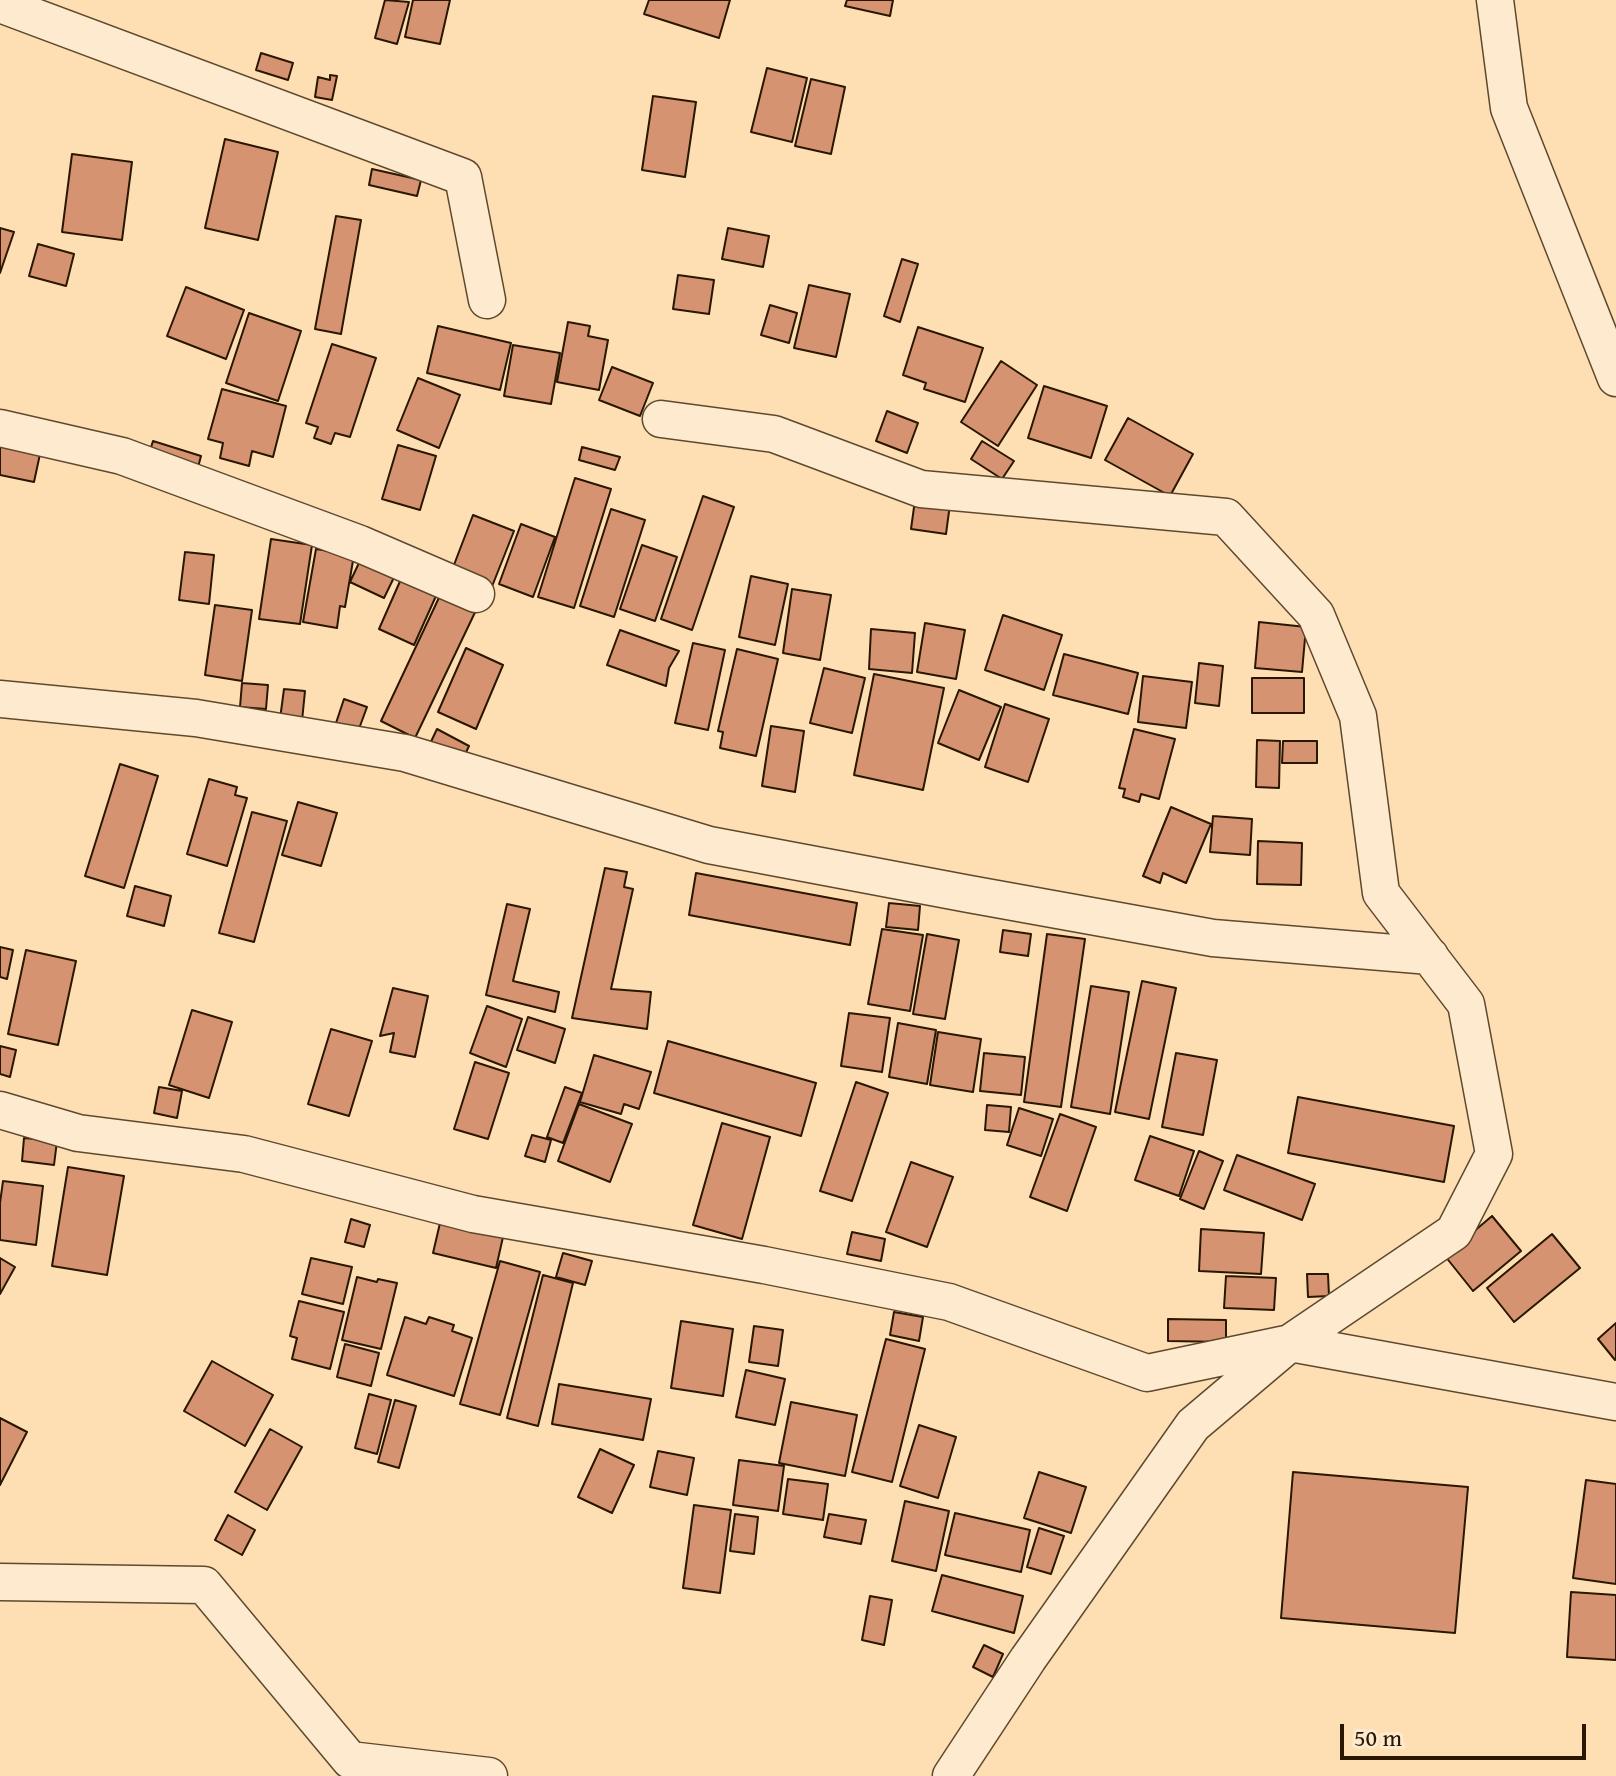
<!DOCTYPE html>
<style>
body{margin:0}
#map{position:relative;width:1616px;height:1776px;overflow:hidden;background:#fedfb4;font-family:"Gentium Book Plus",serif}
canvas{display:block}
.scale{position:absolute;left:1340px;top:1724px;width:246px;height:36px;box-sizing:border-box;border:4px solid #291702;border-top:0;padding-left:10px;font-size:24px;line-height:28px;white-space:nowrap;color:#291702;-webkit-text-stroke:6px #feeace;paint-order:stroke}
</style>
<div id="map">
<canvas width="1616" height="1776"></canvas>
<div class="scale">50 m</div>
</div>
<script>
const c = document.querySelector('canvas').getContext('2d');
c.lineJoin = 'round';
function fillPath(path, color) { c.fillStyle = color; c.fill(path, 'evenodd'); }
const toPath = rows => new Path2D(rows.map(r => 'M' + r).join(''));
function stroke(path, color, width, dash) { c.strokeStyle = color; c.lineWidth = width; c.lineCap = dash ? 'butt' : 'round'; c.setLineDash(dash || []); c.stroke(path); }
const building = toPath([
 [385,0,409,2,397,44,375,38,385,0],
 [413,0,450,0,440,44,405,37,413,0],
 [649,0,730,0,719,38,644,14,649,0],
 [847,0,893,0,890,16,845,6,847,0],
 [261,53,293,63,288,80,256,70,261,53],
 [767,68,807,78,792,142,751,132,767,68],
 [330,75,337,76,332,100,315,97,318,77,330,80,330,75],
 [811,79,845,87,831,154,795,146,811,79],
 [653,96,696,102,685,177,642,170,653,96],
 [225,139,278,152,258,240,205,228,225,139],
 [72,154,132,162,122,240,62,232,72,154],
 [372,169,421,180,417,196,369,185,372,169],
 [336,216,361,220,341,334,315,329,336,216],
 [0,228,14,232,0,273,0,228],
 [728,228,769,236,763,267,722,259,728,228],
 [38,244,74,254,66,286,29,276,38,244],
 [902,259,918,264,900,322,884,316,902,259],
 [678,275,714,280,709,314,673,309,678,275],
 [809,285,850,294,836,357,794,348,809,285],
 [186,287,244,310,226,359,167,336,186,287],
 [770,305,797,313,789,343,761,335,770,305],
 [249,313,301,331,278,401,226,383,249,313],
 [568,322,590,326,588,336,608,340,599,390,557,382,568,322],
 [438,326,511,343,500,390,427,373,438,326],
 [918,327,983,348,965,402,924,389,926,383,903,375,918,327],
 [332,344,376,358,350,437,335,433,331,444,314,438,318,427,306,423,332,344],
 [513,345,560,353,551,404,504,396,513,345],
 [1001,361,1037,385,998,446,961,422,1001,361],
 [612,367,653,383,640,416,599,400,612,367],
 [418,378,460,395,439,448,397,430,418,378],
 [1044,386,1107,406,1091,458,1028,438,1044,386],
 [222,389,286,406,273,457,252,451,249,466,220,458,223,443,208,439,222,389],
 [887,411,918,423,907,453,876,441,887,411],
 [1128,418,1193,454,1170,496,1105,460,1128,418],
 [153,441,201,456,196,475,147,460,153,441],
 [982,441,1014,461,1002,479,971,459,982,441],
 [0,445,40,454,34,482,0,475,0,445],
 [398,445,436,456,420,510,382,499,398,445],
 [582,447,620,457,615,470,579,460,582,447],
 [575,478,611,489,574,608,538,597,575,478],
 [703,496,734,507,692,630,661,619,703,496],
 [915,500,950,504,946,534,911,529,915,500],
 [611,509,645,520,614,617,580,606,611,509],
 [473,515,514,531,489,594,449,578,473,515],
 [521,524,555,537,533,597,499,584,521,524],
 [271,539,312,545,300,624,259,619,271,539],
 [642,545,677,557,655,621,620,609,642,545],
 [366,548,400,565,384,598,350,582,366,548],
 [316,549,354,555,345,607,340,606,337,628,303,622,316,549],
 [185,552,214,555,209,604,179,600,185,552],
 [405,570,440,587,414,645,379,629,405,570],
 [751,576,788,584,775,645,739,637,751,576],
 [444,587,479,604,415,738,381,721,444,587],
 [792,589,831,595,820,660,783,653,792,589],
 [215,605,252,610,242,681,205,675,215,605],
 [1003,615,1062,635,1044,690,985,670,1003,615],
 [1259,622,1306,627,1302,672,1255,668,1259,622],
 [925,623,965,630,956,679,917,672,925,623],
 [871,629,915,633,912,673,869,669,871,629],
 [620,630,679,651,669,668,666,686,607,665,620,630],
 [693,643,725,650,708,730,675,723,693,643],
 [466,648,503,665,476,729,438,712,466,648],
 [737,649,778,659,756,756,720,748,723,732,718,731,737,649],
 [1064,654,1138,673,1128,714,1053,695,1064,654],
 [1199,663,1223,666,1219,706,1195,703,1199,663],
 [824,668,865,678,852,733,810,723,824,668],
 [874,674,944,688,923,790,854,775,874,674],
 [1143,676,1192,682,1186,728,1138,722,1143,676],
 [1252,678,1304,678,1304,713,1252,713,1252,678],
 [242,683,268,685,266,709,240,707,242,683],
 [284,689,305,691,302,721,280,719,284,689],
 [959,690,1001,707,979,760,938,743,959,690],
 [344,699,367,707,356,737,334,729,344,699],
 [1005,704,1049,719,1028,782,985,767,1005,704],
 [771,726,804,731,795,792,762,786,771,726],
 [437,729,469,746,459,767,427,750,437,729],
 [1134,729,1175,739,1159,799,1141,794,1139,802,1123,797,1125,789,1119,788,1134,729],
 [1257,740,1280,741,1279,788,1256,787,1257,740],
 [1283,741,1317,741,1317,763,1282,763,1283,741],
 [120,764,158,776,124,888,85,876,120,764],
 [209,779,237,787,235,795,247,798,227,866,187,854,209,779],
 [298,802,337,813,321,866,282,855,298,802],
 [1171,807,1211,824,1186,883,1163,873,1160,883,1143,876,1171,807],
 [252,812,287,821,254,942,219,933,252,812],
 [1213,816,1252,819,1250,855,1210,852,1213,816],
 [1258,841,1302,843,1301,885,1257,884,1258,841],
 [605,868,627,872,624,887,633,889,611,989,651,992,647,1029,572,1018,605,868],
 [696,873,857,903,850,945,689,915,696,873],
 [135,886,171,896,164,926,127,916,135,886],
 [889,903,920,906,918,930,886,927,889,903],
 [507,904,530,909,513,981,559,992,555,1012,486,995,507,904],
 [882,929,923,935,910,1011,868,1004,882,929],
 [1003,930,1031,934,1028,956,1000,952,1003,930],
 [927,934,959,940,945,1019,913,1014,927,934],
 [1047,934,1085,939,1061,1107,1024,1102,1047,934],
 [0,947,13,950,7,979,0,977,0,947],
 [26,950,76,961,58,1045,8,1034,26,950],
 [1142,981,1176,988,1149,1119,1115,1112,1142,981],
 [1091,986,1129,992,1110,1114,1071,1107,1091,986],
 [393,988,428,996,415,1057,390,1052,394,1033,380,1036,393,988],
 [487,1006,522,1019,506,1067,470,1053,487,1006],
 [192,1010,232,1022,209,1098,169,1085,192,1010],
 [849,1013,890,1018,882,1072,841,1066,849,1013],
 [528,1017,565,1029,555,1063,517,1050,528,1017],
 [898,1023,936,1030,927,1084,889,1077,898,1023],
 [331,1029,372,1041,349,1116,308,1104,331,1029],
 [938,1032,981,1039,973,1092,930,1085,938,1032],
 [668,1041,816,1083,801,1136,654,1093,668,1041],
 [0,1046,16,1050,10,1077,0,1074,0,1046],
 [984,1053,1025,1057,1021,1095,980,1091,984,1053],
 [1176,1053,1217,1060,1203,1135,1162,1127,1176,1053],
 [594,1055,651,1072,639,1109,624,1104,621,1114,580,1102,594,1055],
 [475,1062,509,1073,488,1139,454,1129,475,1062],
 [856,1082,888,1093,852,1201,820,1191,856,1082],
 [159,1087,182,1091,177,1118,154,1113,159,1087],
 [565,1087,582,1093,563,1143,547,1137,565,1087],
 [1298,1097,1454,1126,1444,1182,1288,1153,1298,1097],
 [579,1104,632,1124,610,1182,558,1161,579,1104],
 [987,1105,1011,1107,1009,1132,985,1130,987,1105],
 [1019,1108,1053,1119,1041,1156,1007,1145,1019,1108],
 [1060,1114,1096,1127,1067,1211,1030,1197,1060,1114],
 [722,1123,770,1137,742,1239,693,1225,722,1123],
 [532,1135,551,1140,545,1162,525,1156,532,1135],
 [1150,1136,1194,1151,1179,1196,1135,1180,1150,1136],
 [24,1138,57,1141,54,1165,22,1161,24,1138],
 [1199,1151,1223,1161,1204,1209,1180,1199,1199,1151],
 [1237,1155,1315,1184,1302,1220,1224,1190,1237,1155],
 [911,1162,953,1177,927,1247,886,1232,911,1162],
 [68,1167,124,1176,107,1275,52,1266,68,1167],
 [3,1181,43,1186,36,1245,0,1240,0,1203,3,1181],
 [1492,1216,1521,1251,1473,1291,1445,1256,1492,1216],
 [351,1219,370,1225,364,1247,345,1242,351,1219],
 [440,1223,503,1237,496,1268,433,1253,440,1223],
 [1201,1229,1264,1233,1261,1274,1199,1271,1201,1229],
 [852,1232,885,1239,881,1261,847,1254,852,1232],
 [1552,1234,1580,1268,1514,1322,1487,1288,1552,1234],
 [563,1253,592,1261,585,1285,556,1277,563,1253],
 [0,1258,15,1267,0,1294,0,1258],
 [311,1258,352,1267,343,1304,302,1294,311,1258],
 [500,1261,540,1272,500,1415,460,1404,500,1261],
 [1307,1274,1328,1274,1329,1296,1308,1297,1307,1274],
 [543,1275,573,1283,538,1426,507,1418,543,1275],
 [1226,1276,1276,1278,1274,1310,1224,1308,1226,1276],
 [357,1277,377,1282,378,1279,397,1283,381,1349,342,1340,357,1277],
 [299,1301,344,1312,330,1369,292,1359,297,1338,290,1336,299,1301],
 [894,1312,923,1317,919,1341,890,1335,894,1312],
 [405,1317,426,1324,429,1317,454,1325,452,1331,472,1338,454,1396,387,1375,405,1317],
 [1168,1319,1226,1320,1226,1342,1168,1341,1168,1319],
 [681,1321,733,1329,723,1396,671,1388,681,1321],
 [1616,1323,1616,1359,1615,1360,1598,1339,1616,1323],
 [754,1326,783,1330,778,1366,749,1362,754,1326],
 [886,1339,925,1349,892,1482,852,1472,886,1339],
 [345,1344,379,1353,371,1386,337,1377,345,1344],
 [212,1361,273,1395,245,1446,184,1411,212,1361],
 [746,1370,785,1379,775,1425,736,1417,746,1370],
 [559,1384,651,1399,643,1440,552,1424,559,1384],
 [369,1394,391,1400,377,1454,355,1448,369,1394],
 [395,1400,416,1406,399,1468,378,1462,395,1400],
 [791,1402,857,1415,845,1476,779,1463,791,1402],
 [0,1418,27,1432,0,1485,0,1418],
 [919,1425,956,1437,938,1498,900,1486,919,1425],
 [270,1429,302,1447,267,1510,235,1492,270,1429],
 [600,1449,634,1465,612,1513,578,1497,600,1449],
 [658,1451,694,1458,687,1495,650,1487,658,1451],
 [739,1460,784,1466,778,1511,733,1505,739,1460],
 [1039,1472,1086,1487,1071,1533,1024,1518,1039,1472],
 [1293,1472,1468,1487,1455,1633,1281,1618,1293,1472],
 [788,1479,828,1484,823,1520,783,1514,788,1479],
 [1586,1480,1616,1484,1616,1584,1573,1578,1586,1480],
 [905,1501,949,1511,936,1571,892,1561,905,1501],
 [694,1505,731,1510,720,1593,683,1588,694,1505],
 [955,1513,1030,1530,1021,1572,945,1555,955,1513],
 [735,1514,758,1517,754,1554,730,1551,735,1514],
 [829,1514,866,1520,861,1544,824,1537,829,1514],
 [228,1515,255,1530,242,1555,215,1540,228,1515],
 [1039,1528,1064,1536,1051,1574,1027,1567,1039,1528],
 [942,1575,1023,1596,1014,1633,932,1611,942,1575],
 [1571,1592,1616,1595,1616,1660,1567,1657,1571,1592],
 [870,1596,892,1600,884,1645,862,1640,870,1596],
 [984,1645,1003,1654,993,1677,973,1667,984,1645]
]);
fillPath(building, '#d69371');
stroke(building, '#291702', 2);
const street = toPath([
 [1495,0,1509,108,1616,378],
 [0,4,463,177,487,300],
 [0,428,122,456,360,544,476,594],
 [0,699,196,718,405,753,709,845,969,894,1213,938,1430,956],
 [0,1110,78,1133,244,1154,473,1214,764,1265,949,1302,1147,1373,1290,1343,1454,1232,1494,1154,1466,1004,1381,893,1358,716,1316,615,1226,517,921,489,774,434,661,419],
 [0,1582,204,1585,350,1760,489,1776],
 [951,1776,1028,1659,1193,1425,1290,1343,1616,1402]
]);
stroke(street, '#5e492e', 39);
stroke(street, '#feeace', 36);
</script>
